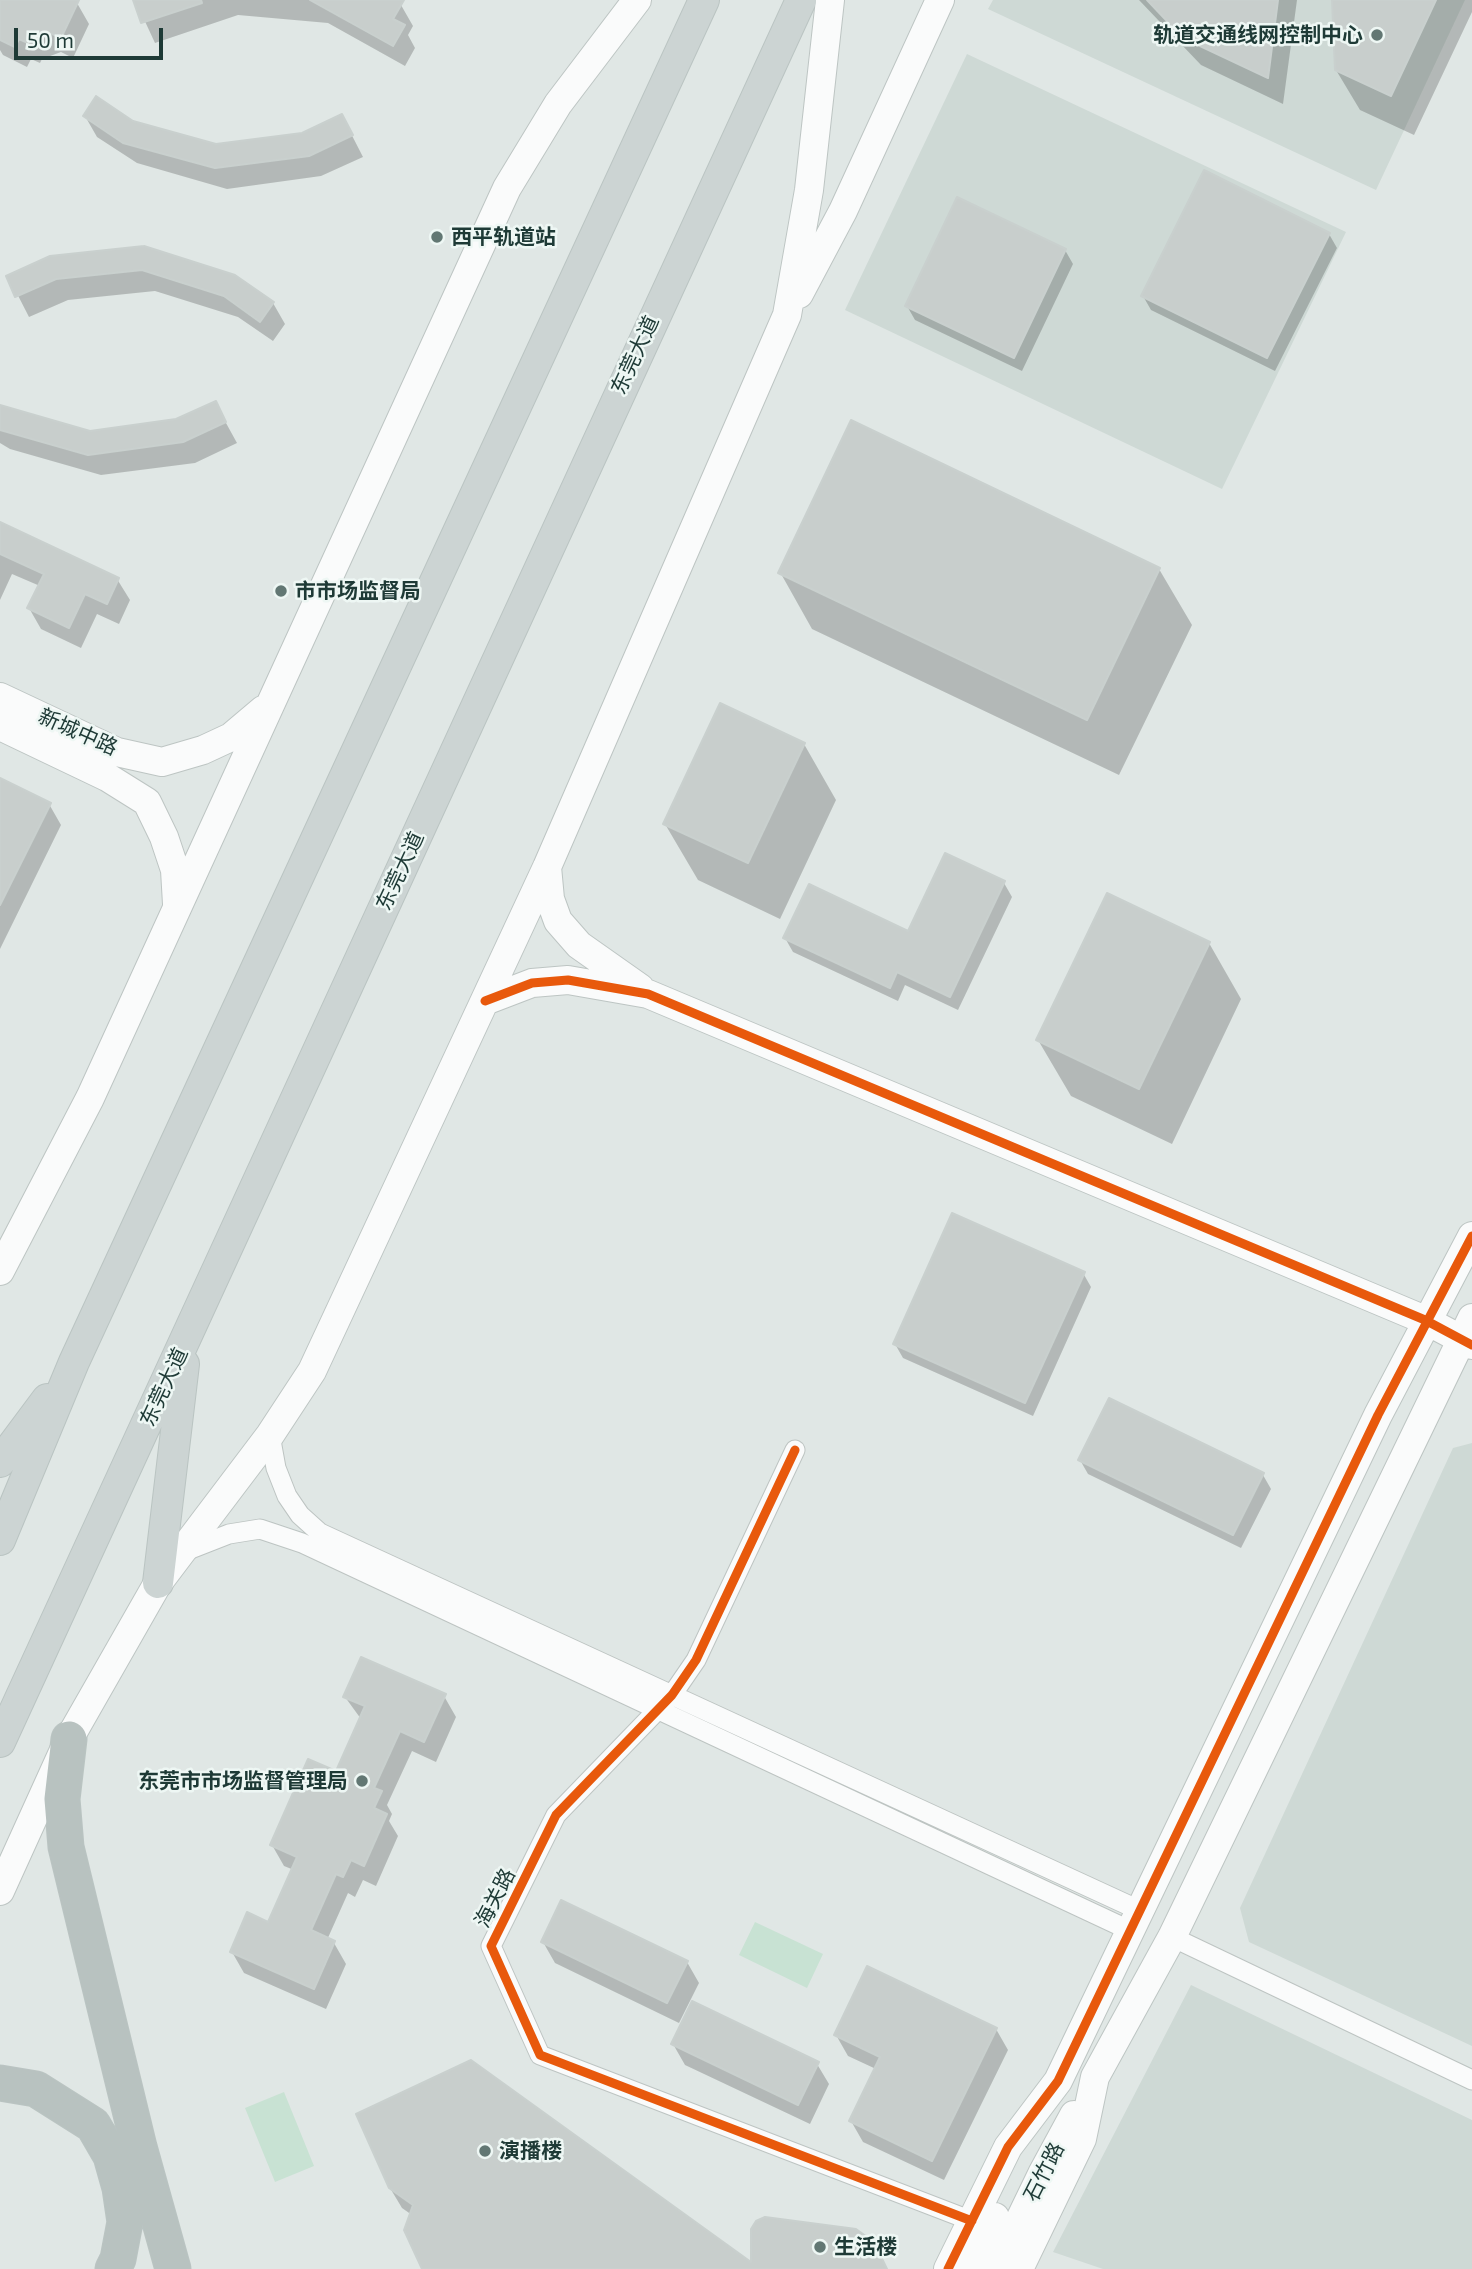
<!DOCTYPE html>
<meta charset="utf-8">
<style>
body{margin:0}
#map{position:relative;width:1472px;height:2269px;overflow:hidden;background:#e0e7e5;font-family:"Exo 2",sans-serif}
canvas{display:block}
.scale{position:absolute;left:14px;top:28px;width:149px;height:32px;box-sizing:border-box;border:4px solid #1e3a36;border-top:0;padding-left:9px;font-size:21px;line-height:24px;white-space:nowrap;color:#1e3a36;-webkit-text-stroke:5px #eef7f4;paint-order:stroke}
</style>
<div id="map">
<canvas width="1472" height="2269"></canvas>
<div class="scale">50 m</div>
</div>
<script>
const c = document.querySelector('canvas').getContext('2d');
c.lineJoin = 'round';
function fillPath(path, color) { c.fillStyle = color; c.fill(path, 'evenodd'); }
const toPath = rows => new Path2D(rows.map(r => 'M' + r).join(''));
function stroke(path, color, width, dash) { c.strokeStyle = color; c.lineWidth = width; c.lineCap = dash ? 'butt' : 'round'; c.setLineDash(dash || []); c.stroke(path); }
function drawText(font, color, halo, rows, align = 'center') {
  c.font = font + ' "Exo 2","Noto Sans SC",sans-serif'; c.lineWidth = 5; c.setLineDash([]); c.textBaseline = 'middle'; c.strokeStyle = halo; c.fillStyle = color; for (const [text, x, y, turn = 0] of rows) {
    c.save(); c.translate(x, y); c.rotate((+turn || 0) * Math.PI / 180); c.textAlign = isNaN(turn) ? turn : align; if (halo) c.strokeText(text, 0, 0); c.fillText(text, 0, 0); c.restore();
  }
}
fillPath(toPath([
 [993,0,1465,0,1376,190,988,9],
 [967,54,1346,232,1222,489,845,310],
 [1472,1443,1472,2046,1249,1942,1240,1908,1453,1448],
 [1191,1985,1472,2120,1472,2269,1103,2269,1053,2252]
]), '#ced9d5');
fillPath(toPath([
 [755,1922,823,1954,807,1988,739,1955],
 [284,2092,314,2166,275,2182,245,2108]
]), '#c8e2d3');
fillPath(toPath([
 [0,0,77,3,89,24,73,58,61,52,42,59,40,63,31,59,27,67,3,55,0,50],
 [141,0,392,0,401,5,413,26,408,35,415,48,405,66,328,23,238,15,155,43,136,2],
 [1139,0,1297,0,1283,104,1201,65],
 [1334,0,1472,0,1472,12,1414,135,1360,110,1336,70],
 [85,116,132,122,216,146,303,135,342,116,363,157,321,176,227,189,137,163,97,137],
 [1329,234,1337,248,1275,371,1151,310,1143,296],
 [144,248,273,303,285,324,273,341,238,317,155,291,68,300,29,317,8,276],
 [1065,250,1073,264,1022,371,915,320,907,306],
 [215,403,237,443,195,463,101,475,10,449,0,443,0,405,90,433,176,421],
 [0,524,117,579,130,600,119,624,97,614,81,648,41,629,29,608,40,586,12,574,0,600],
 [1159,569,1192,625,1119,775,812,629,780,572],
 [804,744,836,800,780,919,698,880,665,824],
 [0,780,49,804,61,825,0,949],
 [1004,883,1012,897,958,1010,905,985,898,1001,793,952,785,938,909,933],
 [1209,943,1241,999,1172,1144,1071,1096,1038,1040],
 [1083,1273,1091,1287,1033,1416,903,1358,895,1344],
 [1080,1460,1263,1475,1271,1489,1241,1548,1088,1474],
 [444,1696,456,1717,436,1762,412,1751,387,1805,392,1814,389,1821,398,1836,376,1886,363,1880,355,1897,348,1893,327,1940,334,1943,346,1964,326,2009,244,1973,232,1952,269,1924,294,1870,284,1866,272,1845,336,1774,361,1719,345,1697],
 [543,1942,687,1962,699,1983,679,2023,555,1963],
 [996,2029,1008,2050,944,2180,863,2142,851,2121,876,2069,848,2056,836,2035],
 [673,2044,817,2064,829,2084,810,2124,685,2065],
 [390,2188,753,2265,886,2269,425,2269,412,2215,402,2208]
]), '#0003');
const building = toPath([
 [0,0,79,0,61,38,48,32,30,38,28,43,19,39,15,47,0,40,0,0],
 [133,0,201,0,202,3,141,23,133,0],
 [310,0,404,0,393,19,405,25,393,46,310,0],
 [1147,0,1278,0,1268,78,1183,38,1147,0],
 [1332,0,1436,0,1391,96,1335,70,1332,0],
 [96,96,133,121,216,144,302,133,342,114,353,135,309,156,215,168,123,143,83,116,96,96],
 [1204,170,1330,233,1267,358,1141,296,1204,170],
 [957,197,1066,249,1014,358,905,306,957,197],
 [144,246,235,275,274,302,260,322,224,296,142,270,56,279,15,297,6,276,50,256,144,246],
 [216,401,226,422,183,442,88,455,0,430,0,405,90,431,176,419,216,401],
 [851,420,1160,568,1087,720,778,573,851,420],
 [0,522,119,578,107,604,85,594,69,628,27,608,44,574,0,554,0,522],
 [720,703,805,743,748,863,663,824,720,703],
 [0,778,51,803,0,905,0,778],
 [945,853,1005,881,950,997,897,972,890,988,783,938,809,884,908,931,945,853],
 [1107,893,1210,942,1139,1089,1036,1040,1107,893],
 [952,1213,1085,1272,1025,1403,893,1344,952,1213],
 [1109,1398,1264,1473,1233,1535,1078,1460,1109,1398],
 [361,1657,446,1694,424,1742,400,1731,374,1788,382,1791,374,1808,387,1814,364,1866,351,1860,343,1877,336,1874,311,1930,335,1941,314,1989,230,1952,247,1912,268,1922,297,1857,270,1845,308,1759,336,1771,365,1706,343,1697,361,1657],
 [561,1900,688,1961,667,2003,541,1942,561,1900],
 [867,1966,997,2028,932,2161,849,2121,880,2057,834,2035,867,1966],
 [692,2001,819,2062,798,2105,671,2044,692,2001],
 [471,2060,751,2262,751,2229,756,2221,765,2217,856,2229,874,2242,887,2269,422,2269,404,2230,413,2205,389,2188,356,2114,471,2060]
]);
fillPath(building, '#c8cecc');
stroke(building, '#c9d0ce', 2);
const street = toPath([
 [270,1435,276,1468,287,1496,300,1515,320,1533,1141,1911],
 [795,1450,696,1660,672,1695,556,1815,491,1946,540,2055,972,2221],
 [183,1552,229,1534,260,1529,302,1543,1131,1931],
 [1172,1937,1472,2080]
]);
const secondary = toPath([
 [799,294,843,211,940,0],
 [0,697,117,752,162,762,203,750,231,737,263,710],
 [0,726,107,777,147,802,164,837,175,870,177,904],
 [547,867,550,899,558,921,579,945,640,988],
 [485,1001,532,983,568,980,648,994,1425,1320,1472,1345],
 [0,1271,90,1098,507,188,558,104,637,0],
 [0,1891,69,1739,158,1583,270,1435,312,1371,547,867,787,315,809,190,830,0],
 [948,2269,1008,2147,1058,2081,1378,1415,1472,1236],
 [970,2269,995,2217],
 [996,2269,1042,2174,1074,2115],
 [1019,2269,1082,2139,1095,2077,1172,1937,1472,1318]
]);
const primary = toPath([
 [0,1462,47,1399],
 [0,1540,74,1362,704,0],
 [158,1583,184,1364],
 [0,1742,801,0]
]);
const highway = toPath([
 [69,1739,62,1799,66,1847,139,2147,173,2269],
 [0,2083,36,2089,93,2125,111,2156,120,2188,125,2222,118,2259,113,2269]
]);
stroke(street, '#bdc4c2', 21);
stroke(secondary, '#bdc5c3', 30);
stroke(primary, '#bac4c2', 32);
stroke(highway, '#bac4c2', 37);
stroke(street, '#fafbfb', 19);
stroke(secondary, '#fafbfb', 28);
stroke(primary, '#ccd4d3', 30);
stroke(highway, '#b8c2c0', 35);
stroke(toPath([
 [485,1001,532,983,568,980,648,994,1425,1320,1472,1345],
 [795,1450,696,1660,672,1695,556,1815,491,1946,540,2055,972,2221],
 [948,2269,1008,2147,1058,2081,1378,1415,1472,1236]
]), '#e8590c', 9);
for (const [x, y, r, color] of [
 [1377,35,7,"#627773"],
 [437,237,7,"#627773"],
 [281,591,7,"#627773"],
 [362,1781,7,"#627773"],
 [485,2151,7,"#627773"],
 [820,2247,7,"#627773"]
]) { const dot = new Path2D(); dot.arc(x, y, r, 0, 2 * Math.PI); c.fillStyle = color; c.fill(dot); stroke(dot, '#eef7f4', 2.5); }
drawText('bold 21px', '#1e3a36', '#eef7f4', [
 ["轨道交通线网控制中心",1363,35,"right"],
 ["西平轨道站",451,237],
 ["市市场监督局",295,591],
 ["东莞市市场监督管理局",348,1781,"right"],
 ["演播楼",499,2151],
 ["生活楼",834,2247]
], 'left');
drawText('21px', '#1e3a36', '#eef7f4', [
 ["东莞大道",635,355,-65],
 ["新城中路",78,732,24],
 ["东莞大道",400,871,-65],
 ["东莞大道",164,1387,-65],
 ["海关路",495,1898,-63],
 ["石竹路",1044,2172,-63]
]);
</script>
